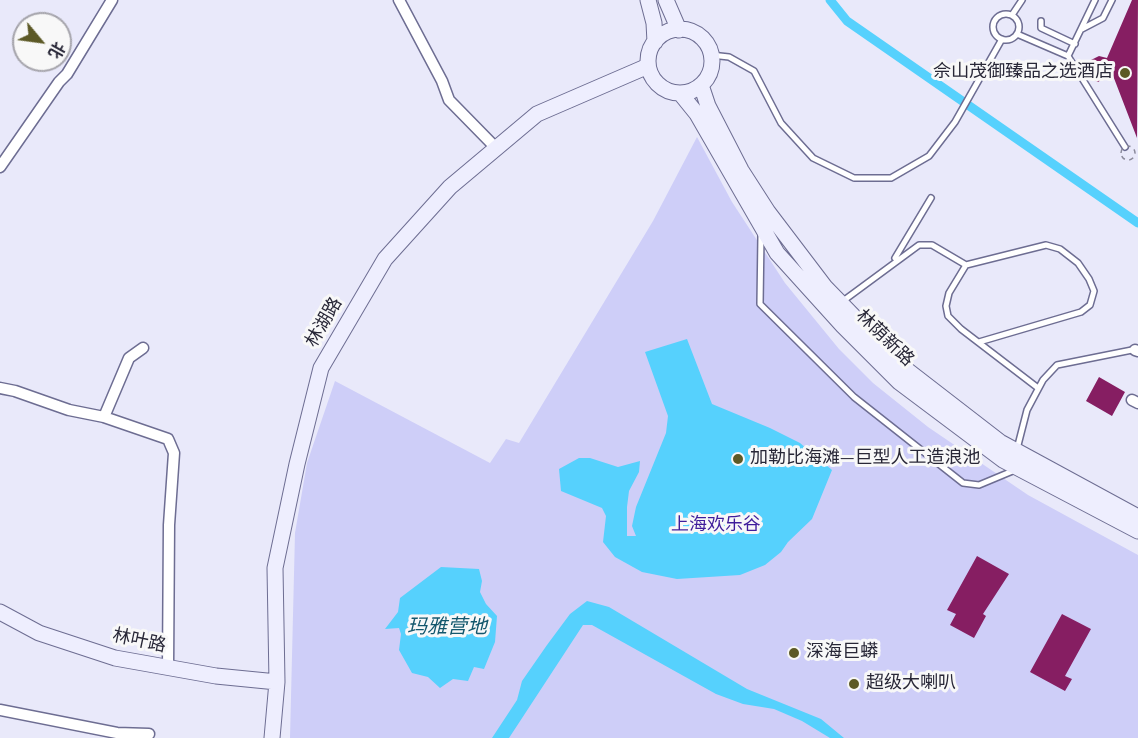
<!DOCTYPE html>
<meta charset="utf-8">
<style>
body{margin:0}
#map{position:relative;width:1138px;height:738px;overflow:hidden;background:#e9e9fa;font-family:"Source Sans 3","Noto Sans SC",sans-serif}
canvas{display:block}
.north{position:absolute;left:12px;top:12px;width:60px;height:60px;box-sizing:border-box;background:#f8f8f8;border:2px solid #a5a4ab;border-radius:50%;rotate:119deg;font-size:16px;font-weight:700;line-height:24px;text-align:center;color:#282737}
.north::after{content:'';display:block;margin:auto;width:21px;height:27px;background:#5c5926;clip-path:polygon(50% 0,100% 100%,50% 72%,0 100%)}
</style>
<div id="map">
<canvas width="1138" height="738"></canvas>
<div class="north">北</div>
</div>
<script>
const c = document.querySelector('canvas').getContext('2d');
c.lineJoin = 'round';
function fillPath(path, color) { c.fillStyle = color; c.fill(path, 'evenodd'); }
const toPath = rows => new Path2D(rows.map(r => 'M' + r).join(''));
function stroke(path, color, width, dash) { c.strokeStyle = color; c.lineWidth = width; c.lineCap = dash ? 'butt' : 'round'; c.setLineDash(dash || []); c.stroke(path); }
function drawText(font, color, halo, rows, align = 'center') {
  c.font = font + ' "Source Sans 3","Noto Sans SC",sans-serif'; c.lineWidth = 6; c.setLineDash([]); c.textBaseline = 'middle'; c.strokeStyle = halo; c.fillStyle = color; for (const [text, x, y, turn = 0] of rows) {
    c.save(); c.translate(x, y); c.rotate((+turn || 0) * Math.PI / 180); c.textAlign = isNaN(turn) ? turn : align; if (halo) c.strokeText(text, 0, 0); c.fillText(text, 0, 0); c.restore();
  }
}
fillPath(toPath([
 [697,137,732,202,785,283,839,349,873,383,928,427,1028,495,1138,555,1138,738,290,738,295,533,307,463,335,381,490,463,506,439,519,443,653,221]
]), '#cecef8');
fillPath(toPath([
 [687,339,712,404,770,428,800,443,832,470,812,519,788,542,781,552,765,565,740,575,677,579,642,572,615,557,603,542,606,516,602,508,561,491,559,469,579,458,590,458,618,467,640,461,639,472,629,491,627,507,627,536,636,536,632,526,636,507,666,433,668,416,645,352],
 [441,567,479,569,482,581,480,592,486,604,497,616,495,642,484,669,474,667,468,681,453,679,440,688,428,677,412,673,399,650,401,634,399,628,385,629,398,612,400,598],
 [587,601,609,607,747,689,821,719,844,738,830,738,802,721,774,709,743,704,716,694,592,625,583,625,509,738,492,738,517,700,522,681,547,645,570,614]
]), '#56d1fd');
stroke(toPath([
 [830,0,847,21,1138,223]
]), '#56d1fd', 9);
fillPath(toPath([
 [1132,0,1138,0,1137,138,1112,73,1098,82,1091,78,1088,69,1091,60,1099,56,1107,58],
 [1099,377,1125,392,1112,416,1086,401],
 [977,556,1009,574,983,614,986,616,974,638,950,625,956,614,947,610],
 [1062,614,1091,629,1065,676,1072,679,1065,691,1030,672]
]), '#861e62');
const lane = toPath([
 '993 27a13 13 0 1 1 26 0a13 13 0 1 1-26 0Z',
 [1012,15,1022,0],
 [1041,21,1041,28,1075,44],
 [1082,29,1103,18,1112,0],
 [1017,34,1068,56,1095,0],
 [711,55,729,57,754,71,781,123,813,158,854,178,891,178,929,156,955,122,1002,39],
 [1068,56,1125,147],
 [761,235,760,304,854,397,963,483,979,485,1015,470],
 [895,258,931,198],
 [966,265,1046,245,1060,249,1078,263,1089,279,1094,291,1090,305,1081,312,979,342],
 [843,301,919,245,932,245,966,265,949,293,946,306,948,316,961,329,1038,388],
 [1017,449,1027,410,1043,380,1057,365,1137,349]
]);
const street = toPath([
 [399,0,442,81,449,100,496,148],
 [0,167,59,82,67,74,112,0],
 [1135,350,1138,351],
 [0,388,15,391,69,410,104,417,168,439,174,453,169,525,168,668],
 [1132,400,1138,403],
 [104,417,129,358,143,348],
 [0,710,117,733,149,734]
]);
const secondary = toPath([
 [648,0,654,23,655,42],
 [666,0,679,30],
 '648 61a32 32 0 1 1 64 0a32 32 0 1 1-64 0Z',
 [701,85,708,106,741,170,768,212,825,287,903,367,1000,442,1138,517],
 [680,93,697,114,777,253,843,326,899,382,1003,460,1138,531],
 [0,612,39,633,115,658,216,676,277,682],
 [272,738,277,682,275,568,297,464,321,368,385,259,450,187,537,114,648,66]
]);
stroke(lane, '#6d6d92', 8);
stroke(street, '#6d6d92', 13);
stroke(secondary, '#6d6d92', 17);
stroke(toPath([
 '1121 153a7 7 0 1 1 14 0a7 7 0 1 1-14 0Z'
]), '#8a899a', 1.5, [4.5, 4.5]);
stroke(lane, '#fff', 5);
stroke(street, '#fff', 10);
stroke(secondary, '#eeeefe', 15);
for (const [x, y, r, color] of [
 [1125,73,6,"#5c5926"],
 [738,459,6,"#5c5926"],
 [794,653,6,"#5c5926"],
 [854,684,6,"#5c5926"]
]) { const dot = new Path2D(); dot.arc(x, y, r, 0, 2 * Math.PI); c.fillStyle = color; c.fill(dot); stroke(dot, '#f8f8f8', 2); }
drawText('18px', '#282737', '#f8f8f8', [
 ["佘山茂御臻品之选酒店",1113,73,"right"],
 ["加勒比海滩—巨型人工造浪池",750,459],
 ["深海巨蟒",806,653],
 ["超级大喇叭",866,684]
], 'left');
drawText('18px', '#282737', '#f8f8f8', [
 ["林湖路",325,323,-60],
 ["林荫新路",884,339,44],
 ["林叶路",139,642,12]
]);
drawText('18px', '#3f1d9b', '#f8f8f8', [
 ["上海欢乐谷",716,526]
]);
drawText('italic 20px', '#13576d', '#f8f8f8', [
 ["玛雅营地",447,629]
]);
</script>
